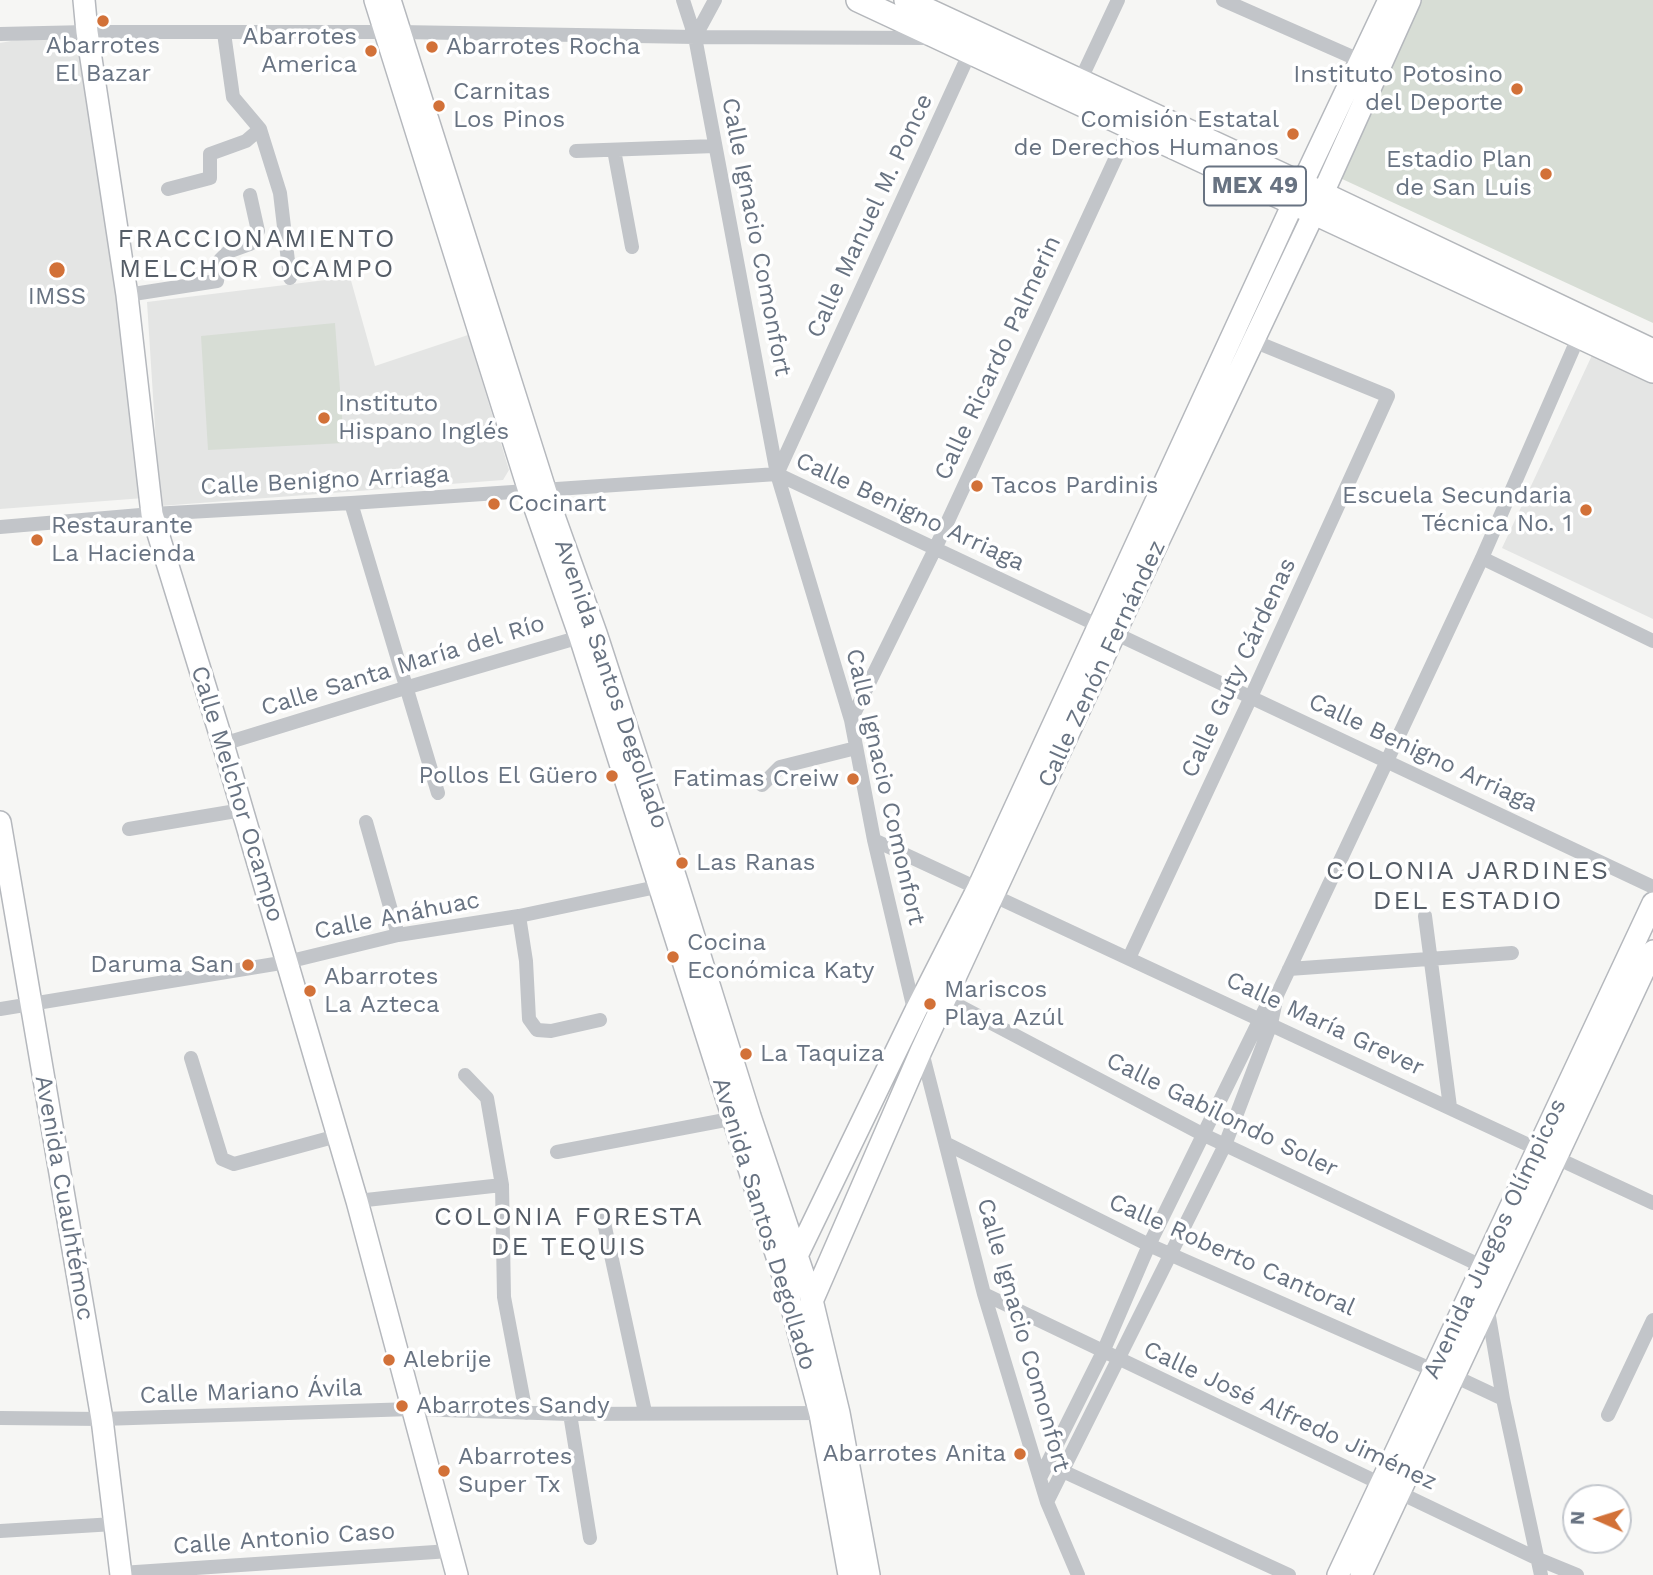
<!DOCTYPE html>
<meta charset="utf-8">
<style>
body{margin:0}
#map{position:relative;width:1653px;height:1575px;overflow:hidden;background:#f6f6f4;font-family:"Work Sans",sans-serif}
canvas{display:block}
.north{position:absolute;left:1562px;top:1484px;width:70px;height:70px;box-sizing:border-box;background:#fff;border:2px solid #c3c7cd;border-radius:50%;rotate:273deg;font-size:19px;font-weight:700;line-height:28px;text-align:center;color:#687382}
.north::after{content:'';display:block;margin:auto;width:24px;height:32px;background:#d27138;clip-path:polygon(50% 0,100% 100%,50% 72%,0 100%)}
</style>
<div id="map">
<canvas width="1653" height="1575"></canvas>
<div class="north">N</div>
</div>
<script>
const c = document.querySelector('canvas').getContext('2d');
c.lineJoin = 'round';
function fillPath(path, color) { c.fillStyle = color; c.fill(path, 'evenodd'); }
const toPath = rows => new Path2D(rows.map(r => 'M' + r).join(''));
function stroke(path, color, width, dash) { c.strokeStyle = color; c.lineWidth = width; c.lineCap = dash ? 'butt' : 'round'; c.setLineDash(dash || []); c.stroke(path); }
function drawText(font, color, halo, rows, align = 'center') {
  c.font = font + ' "Work Sans",sans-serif'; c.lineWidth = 7; c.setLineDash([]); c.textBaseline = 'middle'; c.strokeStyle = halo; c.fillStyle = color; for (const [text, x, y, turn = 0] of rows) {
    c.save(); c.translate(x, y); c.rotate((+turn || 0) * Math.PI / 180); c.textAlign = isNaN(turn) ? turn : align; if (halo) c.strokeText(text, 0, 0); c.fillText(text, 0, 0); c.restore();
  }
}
fillPath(toPath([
 [22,39,84,41,144,498,0,509,0,43],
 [350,277,375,366,468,335,509,470,503,480,160,506,147,302],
 [1594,351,1653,379,1653,619,1502,548]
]), '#e4e5e4');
fillPath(toPath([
 [1422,0,1653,0,1653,323,1340,178],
 [335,323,344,443,208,450,201,336]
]), '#d7ddd5');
const secondary = toPath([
 [84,0,87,32,127,295,152,514,223,744,357,1201,457,1575],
 [375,0,529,491,580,637,785,1282,820,1414,849,1575],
 [390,0,549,502,596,633,677,882,750,1116,812,1300,839,1413,869,1575],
 [0,822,102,1419,121,1575],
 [793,1264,915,1012,978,888,1302,184,1389,0],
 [810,1306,921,1051,1115,633,1314,213,1410,0],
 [1338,1575,1653,903],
 [1361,1575,1653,951]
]);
const primary = toPath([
 [858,0,1653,371],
 [906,0,1302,184,1653,351]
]);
stroke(secondary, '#b5b8bd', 24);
stroke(primary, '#b4b7bb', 26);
stroke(toPath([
 [683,0,695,37,777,474,851,720,874,840,915,1014],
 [1223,0,1366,63],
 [224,33,233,97,260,129,280,193,290,278],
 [0,34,87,32,400,32,695,37,930,38],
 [695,37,715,0],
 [1080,81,1118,0],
 [614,150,632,247],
 [576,151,715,146],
 [168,189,210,178,210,154,246,141,260,129],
 [127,295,217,281,220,260,228,252,250,244,258,231,250,195],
 [777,474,970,52],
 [351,503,438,793],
 [0,527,152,514,351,503,777,474,1653,887],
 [1482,558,1653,641],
 [851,720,935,549,1130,127],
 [223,744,405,688,587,635],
 [762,785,780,767,856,748],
 [366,822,398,935],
 [129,829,242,810],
 [874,840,1653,1203],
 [519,916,526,961,529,1019,537,1030,551,1031,600,1020],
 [1425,916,1450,1107],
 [1129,958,1251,697,1388,396,1246,338],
 [1289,969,1512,953],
 [946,999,1204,1135,1471,1261,1481,1267,1482,1275],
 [0,1009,287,962,398,935,519,916,666,885],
 [921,1048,984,1294,1047,1502,1078,1575],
 [191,1058,222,1159,234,1164,337,1136],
 [465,1075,487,1098,502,1185,504,1297,526,1413],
 [947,1144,1149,1245,1433,1370,1454,1376,1503,1399],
 [557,1152,741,1117],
 [357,1201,502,1185],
 [603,1218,645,1412],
 [984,1294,1538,1559,1577,1575],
 [1487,1305,1503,1399,1541,1575],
 [570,1414,590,1538],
 [1608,1415,1653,1320],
 [0,1418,102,1419,412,1409,570,1414,827,1413],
 [1058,1469,1289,1575],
 [1040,1478,1103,1352,1149,1245,1260,1019,1267,1005,1277,995,1387,761,1482,558,1581,331],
 [1047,1502,1225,1145,1271,1024,1277,995],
 [0,1531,114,1524],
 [121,1573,450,1551]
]), '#c2c5c9', 14);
stroke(secondary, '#fff', 21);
stroke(primary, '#fff', 23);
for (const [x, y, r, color] of [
 [103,21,7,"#d27138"],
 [432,47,7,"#d27138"],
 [371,51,7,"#d27138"],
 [1517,89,7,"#d27138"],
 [439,106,7,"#d27138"],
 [1293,134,7,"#d27138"],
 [1546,174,7,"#d27138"],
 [57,270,9,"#d27138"],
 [324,418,7,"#d27138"],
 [977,486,7,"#d27138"],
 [494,504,7,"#d27138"],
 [1586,510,7,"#d27138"],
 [37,540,7,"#d27138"],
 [612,776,7,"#d27138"],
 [853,779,7,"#d27138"],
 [682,863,7,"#d27138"],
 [673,957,7,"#d27138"],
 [248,965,7,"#d27138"],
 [310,991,7,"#d27138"],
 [930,1004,7,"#d27138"],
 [746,1054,7,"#d27138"],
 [389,1360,7,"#d27138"],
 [402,1406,7,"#d27138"],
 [1020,1454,7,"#d27138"],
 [444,1471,7,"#d27138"]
]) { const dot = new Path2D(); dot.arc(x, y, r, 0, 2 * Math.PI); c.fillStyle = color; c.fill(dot); stroke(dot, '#fff', 2.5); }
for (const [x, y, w] of [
 [1255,186,102]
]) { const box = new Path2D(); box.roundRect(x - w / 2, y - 19.5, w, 39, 5); c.fillStyle = '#fff'; c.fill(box); stroke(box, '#687382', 2); }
drawText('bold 23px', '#687382', null, [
 ["MEX 49",1255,186]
]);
drawText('24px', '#687382', '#fff', [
 ["Abarrotes",357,37,"right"],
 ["America",357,65,"right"],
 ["Abarrotes",103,46,"center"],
 ["El Bazar",103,74,"center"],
 ["Abarrotes Rocha",446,47],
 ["Instituto Potosino",1503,75,"right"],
 ["del Deporte",1503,103,"right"],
 ["Carnitas",453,92],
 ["Los Pinos",453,120],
 ["Comisión Estatal",1279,120,"right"],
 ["de Derechos Humanos",1279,148,"right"],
 ["Estadio Plan",1532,160,"right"],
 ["de San Luis",1532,188,"right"],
 ["IMSS",57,297,"center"],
 ["Instituto",338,404],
 ["Hispano Inglés",338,432],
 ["Tacos Pardinis",991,486],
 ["Escuela Secundaria",1572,496,"right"],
 ["Técnica No. 1",1572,524,"right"],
 ["Cocinart",508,504],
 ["Restaurante",51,526],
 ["La Hacienda",51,554],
 ["Pollos El Güero",598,776,"right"],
 ["Fatimas Creiw",839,779,"right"],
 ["Las Ranas",696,863],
 ["Cocina",687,943],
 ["Económica Katy",687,971],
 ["Daruma San",234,965,"right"],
 ["Abarrotes",324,977],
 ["La Azteca",324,1005],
 ["Mariscos",944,990],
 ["Playa Azúl",944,1018],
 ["La Taquiza",760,1054],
 ["Alebrije",403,1360],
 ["Abarrotes Sandy",416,1406],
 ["Abarrotes Anita",1006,1454,"right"],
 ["Abarrotes",458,1457],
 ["Super Tx",458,1485]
], 'left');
drawText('24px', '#687382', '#fff', [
 ["Calle Manuel M. Ponce",870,216,-65],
 ["Calle Ignacio Comonfort",756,237,79],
 ["Calle Ricardo Palmerin",998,358,-65],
 ["Calle Benigno Arriaga",325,481,-3],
 ["Calle Benigno Arriaga",910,512,25],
 ["Calle Zenón Fernández",1102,664,-65],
 ["Calle Santa María del Río",403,666,-17],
 ["Calle Guty Cárdenas",1239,668,-65],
 ["Avenida Santos Degollado",611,684,71],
 ["Calle Benigno Arriaga",1423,753,25],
 ["Calle Ignacio Comonfort",885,787,77],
 ["Calle Melchor Ocampo",237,794,73],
 ["Calle Anáhuac",397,916,-11],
 ["Calle María Grever",1325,1024,25],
 ["Calle Gabilondo Soler",1222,1115,26],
 ["Avenida Cuauhtémoc",64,1198,80],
 ["Avenida Santos Degollado",764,1224,73],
 ["Avenida Juegos Olímpicos",1495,1239,-65],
 ["Calle Roberto Cantoral",1232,1255,24],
 ["Calle Ignacio Comonfort",1023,1335,74],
 ["Calle Mariano Ávila",251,1392,-2],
 ["Calle José Alfredo Jiménez",1290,1416,25],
 ["Calle Antonio Caso",284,1539,-4]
]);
c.letterSpacing = '2px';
drawText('26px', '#555d67', '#fff', [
 ["FRACCIONAMIENTO",257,239],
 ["MELCHOR OCAMPO",257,269],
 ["COLONIA JARDINES",1468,871],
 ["DEL ESTADIO",1468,901],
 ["COLONIA FORESTA",569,1217],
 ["DE TEQUIS",569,1247]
]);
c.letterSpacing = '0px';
</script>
